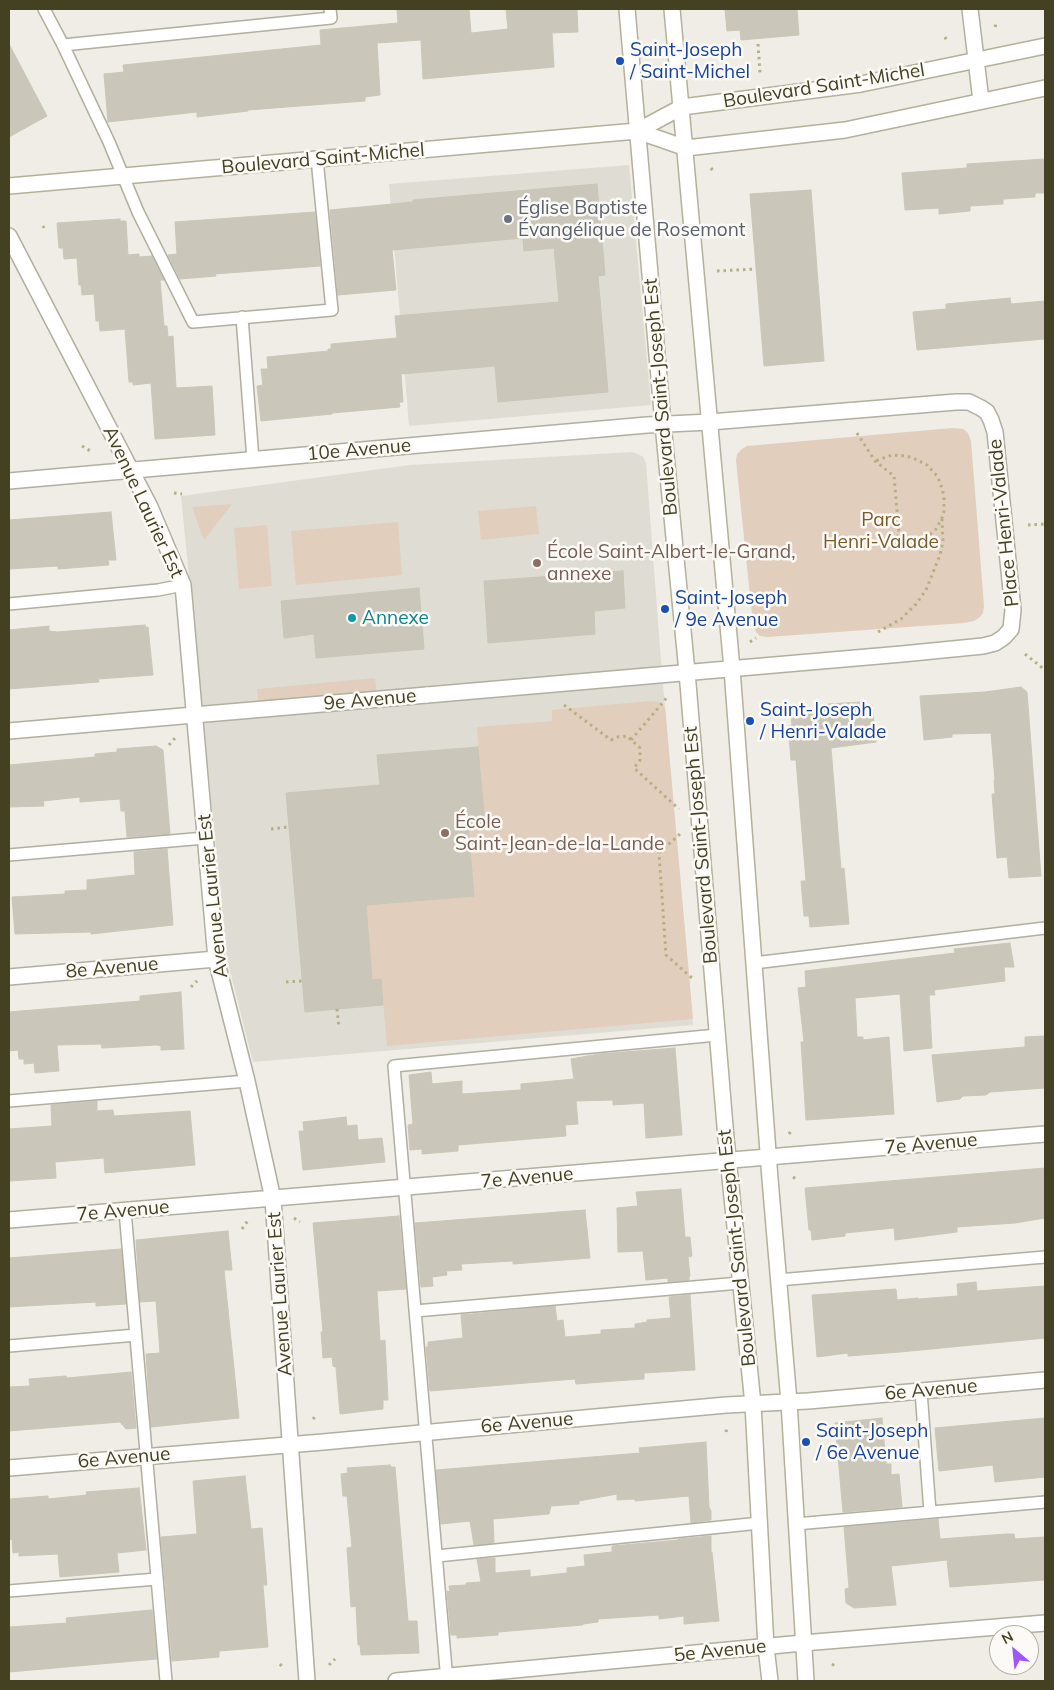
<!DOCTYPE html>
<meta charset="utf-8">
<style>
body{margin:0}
#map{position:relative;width:1054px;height:1690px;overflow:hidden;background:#efede5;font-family:Mulish,sans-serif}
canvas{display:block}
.frame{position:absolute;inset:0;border:10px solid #434122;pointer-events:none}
.north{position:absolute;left:989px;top:1625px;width:50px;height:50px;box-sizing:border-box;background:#fbfaf6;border:1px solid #b1b0a1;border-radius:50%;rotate:332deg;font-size:14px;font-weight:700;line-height:20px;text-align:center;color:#434122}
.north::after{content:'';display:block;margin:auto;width:18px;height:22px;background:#a056fc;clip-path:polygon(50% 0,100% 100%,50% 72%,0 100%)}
</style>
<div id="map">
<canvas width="1054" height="1690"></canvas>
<div class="frame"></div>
<div class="north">N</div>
</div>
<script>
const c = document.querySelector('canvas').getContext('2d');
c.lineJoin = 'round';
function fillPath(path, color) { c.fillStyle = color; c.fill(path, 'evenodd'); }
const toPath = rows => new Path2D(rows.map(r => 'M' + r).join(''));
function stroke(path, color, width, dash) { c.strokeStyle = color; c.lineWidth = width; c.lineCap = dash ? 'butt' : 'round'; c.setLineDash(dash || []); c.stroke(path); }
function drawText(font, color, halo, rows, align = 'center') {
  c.font = font + ' Mulish,sans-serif'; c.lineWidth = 5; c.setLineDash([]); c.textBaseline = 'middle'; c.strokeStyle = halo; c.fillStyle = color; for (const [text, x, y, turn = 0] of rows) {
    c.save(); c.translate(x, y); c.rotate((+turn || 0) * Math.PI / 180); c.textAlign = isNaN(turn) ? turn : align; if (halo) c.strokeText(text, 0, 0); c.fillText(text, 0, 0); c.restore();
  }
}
fillPath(toPath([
 [629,165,651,405,409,426,389,184],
 [632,452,638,454,643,457,646,463,661,661,693,1025,253,1062,227,959,181,496,410,465]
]), '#dfddd3');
fillPath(toPath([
 [953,428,963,429,968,433,971,441,984,606,983,613,980,617,974,621,964,623,767,637,760,636,756,632,753,625,736,460,737,454,742,449,747,446],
 [232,504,204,540,192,507],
 [536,506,539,534,481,540,478,511],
 [398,522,402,575,296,585,291,531],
 [267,525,272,586,239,589,234,528],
 [375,678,377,697,259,707,257,689],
 [650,701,659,702,665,707,693,1019,387,1046,381,979,372,980,363,873,456,827,485,824,477,727,552,721,552,710]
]), '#e2cebd');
const building = toPath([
 [397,9,469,9,471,33,508,29,506,9,577,9,578,32,552,33,554,67,423,79,421,40,377,43,380,95,365,97,365,101,248,110,248,111,197,117,197,112,108,122,104,74,124,72,123,65,321,45,320,30,398,23,397,9],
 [725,9,797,9,799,35,741,40,740,30,727,31,725,9],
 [9,44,47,116,9,137,9,44],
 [1045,159,1045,193,1035,193,1035,197,1003,199,1003,204,970,206,970,211,939,214,939,208,905,210,902,173,967,168,967,164,1045,159],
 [597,184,605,275,598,276,608,392,498,402,495,366,401,374,403,402,399,402,400,407,332,413,332,414,261,421,257,386,263,385,261,369,268,369,267,357,328,351,328,349,331,349,331,344,397,338,395,316,559,302,554,248,524,251,523,238,392,250,396,290,338,295,330,210,413,202,413,200,597,184],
 [811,190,824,361,764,366,750,194,811,190],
 [315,212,320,266,215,274,216,276,180,279,168,255,177,254,175,222,315,212],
 [120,219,120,221,126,221,128,255,139,254,139,257,152,256,164,280,160,280,164,326,167,326,168,337,173,336,176,388,212,386,215,435,155,439,151,383,133,385,133,382,129,382,125,329,100,331,99,321,96,321,94,294,82,295,81,285,79,285,77,258,64,259,63,248,59,248,57,223,120,219],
 [1010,298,1011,304,1045,301,1045,339,917,350,913,312,946,309,946,304,1010,298],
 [111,512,116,560,108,560,109,565,58,569,58,566,9,569,9,520,111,512],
 [623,571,625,608,594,611,595,634,488,643,484,581,623,571],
 [419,588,424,649,316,658,314,634,284,638,281,601,419,588],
 [145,625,145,627,148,627,153,675,98,679,99,682,86,683,9,689,9,630,49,626,49,631,57,632,145,625],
 [1021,687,1027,692,1041,876,1009,878,1007,857,997,858,992,794,995,794,994,780,995,780,991,733,952,734,952,737,924,740,920,696,985,692,1021,687],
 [860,702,860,707,872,705,876,742,831,748,841,869,844,868,849,924,810,927,809,916,804,916,801,881,806,881,796,760,791,760,788,726,792,725,791,711,828,709,828,704,860,702],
 [156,746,163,750,170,834,127,837,125,811,121,811,120,799,80,802,80,797,43,801,44,806,9,807,9,765,95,757,95,754,117,752,117,749,156,746],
 [478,747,485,825,468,826,474,896,366,905,372,980,381,979,383,1005,305,1012,286,793,380,785,377,755,478,747],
 [167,849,173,925,91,934,91,932,15,934,12,897,65,894,65,891,87,890,87,880,135,875,134,852,167,849],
 [1010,943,1014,967,1004,967,1005,981,934,990,935,995,929,995,932,1048,904,1051,900,994,855,998,857,1037,863,1037,863,1040,889,1037,894,1114,806,1120,801,1042,804,1042,798,988,806,987,805,971,955,953,954,949,1010,943],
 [181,992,184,1049,161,1050,161,1046,157,1045,102,1048,101,1044,57,1045,59,1071,35,1073,34,1063,24,1064,24,1059,19,1059,18,1050,9,1051,9,1012,140,1001,140,996,181,992],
 [1045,1036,1045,1088,990,1092,986,1095,963,1096,960,1099,937,1102,932,1055,1025,1047,1025,1037,1045,1036],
 [675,1048,682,1135,646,1138,644,1103,613,1105,613,1100,576,1101,578,1124,565,1125,566,1136,458,1145,458,1151,422,1154,422,1149,410,1150,408,1125,413,1124,409,1075,431,1072,432,1084,462,1081,462,1094,521,1090,521,1084,574,1079,571,1059,599,1054,675,1048],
 [97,1101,97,1111,113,1110,114,1116,190,1111,195,1165,105,1173,104,1158,55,1162,56,1178,9,1181,9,1129,52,1126,51,1105,97,1101],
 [346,1117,347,1126,357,1125,358,1140,382,1138,385,1162,303,1170,299,1131,304,1131,303,1122,346,1117],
 [1045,1168,1045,1218,1015,1223,957,1227,957,1232,895,1240,894,1228,845,1233,845,1236,812,1240,811,1230,809,1230,805,1188,1045,1168],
 [681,1189,685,1237,690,1237,692,1256,688,1257,690,1276,689,1277,689,1280,668,1282,668,1278,646,1280,643,1251,618,1252,617,1208,638,1206,636,1192,681,1189],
 [585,1210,590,1258,513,1264,513,1261,461,1264,462,1270,446,1271,447,1275,432,1277,433,1286,421,1287,415,1223,585,1210],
 [399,1216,406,1289,377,1291,380,1341,385,1340,388,1400,383,1400,383,1409,340,1414,336,1367,333,1366,332,1357,323,1358,321,1332,323,1332,313,1223,399,1216],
 [228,1231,232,1270,224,1270,239,1418,151,1427,146,1354,160,1353,156,1301,140,1302,136,1240,228,1231],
 [121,1249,126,1304,96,1306,96,1302,9,1307,9,1258,121,1249],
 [976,1282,977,1291,1045,1286,1045,1338,900,1352,848,1356,848,1353,817,1357,812,1295,896,1289,897,1300,918,1298,918,1299,958,1296,957,1284,976,1282],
 [690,1295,695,1370,644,1373,644,1379,615,1381,576,1384,575,1379,430,1391,426,1347,428,1347,428,1342,463,1338,461,1315,555,1306,557,1321,563,1320,565,1337,601,1334,601,1330,635,1328,635,1324,647,1322,647,1320,671,1318,669,1297,690,1295],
 [131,1372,136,1428,126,1429,120,1422,9,1431,9,1387,30,1386,29,1379,66,1376,67,1378,131,1372],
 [882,1418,886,1464,891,1464,891,1475,899,1474,902,1507,843,1512,835,1423,882,1418],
 [1045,1418,1045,1477,995,1482,993,1465,939,1471,935,1428,1045,1418],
 [706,1442,709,1507,711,1511,711,1520,691,1523,689,1496,635,1501,635,1499,617,1500,617,1494,579,1501,579,1504,551,1506,549,1514,493,1519,494,1543,474,1545,470,1521,441,1524,436,1470,640,1453,639,1448,706,1442],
 [390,1465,391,1467,395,1467,408,1621,417,1621,419,1653,361,1655,360,1645,358,1645,356,1606,351,1607,347,1548,352,1547,347,1496,343,1496,341,1474,348,1473,347,1468,390,1465],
 [245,1476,251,1529,262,1528,267,1585,263,1585,268,1647,219,1651,219,1657,172,1661,161,1537,197,1534,193,1481,245,1476],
 [139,1488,146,1550,117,1553,119,1572,60,1577,58,1554,19,1556,19,1552,13,1553,12,1539,9,1540,9,1499,48,1496,48,1499,87,1495,86,1492,139,1488],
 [938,1519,940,1539,1006,1534,1014,1534,1015,1539,1045,1537,1045,1580,950,1587,947,1560,891,1566,896,1605,854,1608,846,1603,845,1589,849,1588,844,1527,938,1519],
 [711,1536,711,1552,712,1552,719,1621,684,1624,684,1616,659,1619,659,1615,598,1619,598,1622,583,1624,583,1625,498,1632,498,1635,457,1638,457,1635,451,1635,447,1591,450,1592,449,1586,466,1585,466,1583,481,1582,477,1559,495,1558,495,1573,530,1570,530,1577,567,1573,567,1568,585,1566,584,1555,612,1552,612,1546,678,1540,678,1539,711,1536],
 [152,1610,157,1659,9,1672,9,1627,67,1623,66,1618,152,1610]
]);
fillPath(building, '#cac7ba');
stroke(building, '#cac6b7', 1);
const service = toPath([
 [44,9,63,45,109,142,138,212,193,322,332,310,317,159],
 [63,45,331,18,330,9],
 [242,317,253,460],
 [9,604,158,590,183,585],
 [9,855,205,838],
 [754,963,1045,928],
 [9,1101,247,1081],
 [125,1211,166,1681],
 [778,1280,1045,1257],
 [415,1311,740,1283],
 [9,1346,136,1335],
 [921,1391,930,1512],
 [796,1524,1045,1502],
 [437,1556,760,1523],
 [9,1591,157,1579],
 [447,1681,394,1066,717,1035]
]);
const pedestrian = toPath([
 [194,715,427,695]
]);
const minor = toPath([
 [970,9,981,101],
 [9,236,150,507,183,585,216,959,247,1081,273,1199,307,1681],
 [9,481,647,425,710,422,956,402,969,402,981,408,987,412,991,420,995,432,1013,610,1011,629,1004,637,995,643,983,646,902,654,427,695],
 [9,731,194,715],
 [9,977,216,959],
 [9,1220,1045,1134],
 [9,1468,323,1442,726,1405,808,1401,1045,1380],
 [396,1681,803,1643,1045,1623]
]);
const secondary = toPath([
 [627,9,663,424,687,672,726,1138,753,1404,766,1647,770,1681],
 [672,9,732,669,770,1179,789,1402,806,1681],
 [637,131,686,148,845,130,1045,88],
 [9,186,637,131,682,107,861,84,1045,46]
]);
stroke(service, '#b1af9f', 14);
stroke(pedestrian, '#b1af9f', 18);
stroke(minor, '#b1af9f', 18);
stroke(secondary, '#b4b099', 18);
stroke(toPath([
 [995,27,996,24],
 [945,37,947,41],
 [758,44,760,73],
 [711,168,714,172],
 [43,226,44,228],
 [717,271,756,269],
 [857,433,875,461,894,476,899,534,890,546,897,549,906,548,922,542,936,529,942,518,944,511,944,496,940,482,937,476,927,465,913,458,906,456,892,455,875,461],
 [82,446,92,452],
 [174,493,182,494],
 [1028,525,1045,524],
 [878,632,901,619,916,604,926,590,940,555,943,541,942,519],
 [750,642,756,638],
 [1025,654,1045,670],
 [564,705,611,740,618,737,627,736,640,748,640,760,634,768,679,809],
 [631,740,665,700,666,696],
 [169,745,176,737],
 [271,829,289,827],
 [680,834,659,853,666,955,693,979],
 [286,982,302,981],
 [191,987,197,981],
 [337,1009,339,1028],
 [789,1134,792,1130],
 [793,1177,796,1179],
 [294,1218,300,1222],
 [242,1229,249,1219],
 [313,1419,315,1417],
 [726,1432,727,1428],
 [280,1664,283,1668],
 [832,1664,835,1666],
 [329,1665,335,1659]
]), '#b5af83', 3, [2.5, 4]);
stroke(service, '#fff', 11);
stroke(pedestrian, '#fff', 15);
stroke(minor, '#fff', 15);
stroke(secondary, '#fff', 15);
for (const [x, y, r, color] of [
 [620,61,5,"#1a4fb4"],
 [508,219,5,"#6b7280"],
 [537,563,5,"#8d6e63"],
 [665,609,5,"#1a4fb4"],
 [352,618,5,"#0f9aa8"],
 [750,721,5,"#1a4fb4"],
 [445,833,5,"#8d6e63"],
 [806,1442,5,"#1a4fb4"]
]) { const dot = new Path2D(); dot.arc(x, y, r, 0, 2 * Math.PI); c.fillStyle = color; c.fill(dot); stroke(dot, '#fbfaf6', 2); }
drawText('19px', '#164399', '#fbfaf6', [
 ["Saint-Joseph",630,50],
 ["/ Saint-Michel",630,72],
 ["Saint-Joseph",675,598],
 ["/ 9e Avenue",675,620],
 ["Saint-Joseph",760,710],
 ["/ Henri-Valade",760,732],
 ["Saint-Joseph",816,1431],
 ["/ 6e Avenue",816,1453]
], 'left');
drawText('19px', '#434122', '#fbfaf6', [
 ["Boulevard Saint-Michel",824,86,-9],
 ["Boulevard Saint-Michel",323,159,-5],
 ["Boulevard Saint-Joseph Est",661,397,-95],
 ["10e Avenue",359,450,-5],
 ["Avenue Laurier Est",143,502,65],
 ["Place Henri-Valade",1004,523,-96],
 ["9e Avenue",370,700,-5],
 ["Boulevard Saint-Joseph Est",701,845,-95],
 ["Avenue Laurier Est",213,896,-96],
 ["8e Avenue",112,968,-5],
 ["7e Avenue",931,1144,-5],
 ["7e Avenue",527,1178,-5],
 ["7e Avenue",123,1211,-5],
 ["Boulevard Saint-Joseph Est",737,1248,-96],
 ["Avenue Laurier Est",280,1294,-94],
 ["6e Avenue",931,1390,-5],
 ["6e Avenue",527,1423,-5],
 ["6e Avenue",124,1458,-5],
 ["5e Avenue",720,1651,-6]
]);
drawText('19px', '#5b616d', '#fbfaf6', [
 ["Église Baptiste",518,208],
 ["Évangélique de Rosemont",518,230]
], 'left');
drawText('19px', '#7e5a29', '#fbfaf6', [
 ["Parc",881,520],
 ["Henri-Valade",881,542]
]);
drawText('19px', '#785e54', '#fbfaf6', [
 ["École Saint-Albert-le-Grand,",547,552],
 ["annexe",547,574],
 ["École",455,822],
 ["Saint-Jean-de-la-Lande",455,844]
], 'left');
drawText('19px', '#0d838f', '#fbfaf6', [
 ["Annexe",362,618]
], 'left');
</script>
